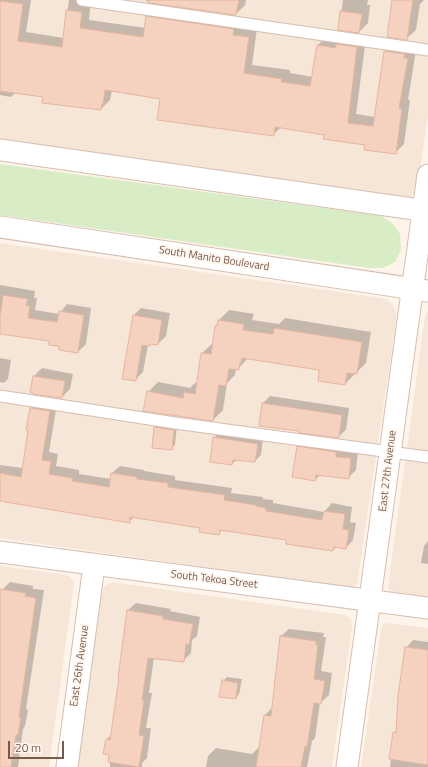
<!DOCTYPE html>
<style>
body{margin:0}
#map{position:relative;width:428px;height:767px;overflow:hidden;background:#fef4e9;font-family:"Titillium Web",sans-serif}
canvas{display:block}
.scale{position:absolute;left:8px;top:741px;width:56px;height:18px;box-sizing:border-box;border:2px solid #7a584a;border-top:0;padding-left:5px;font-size:12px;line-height:14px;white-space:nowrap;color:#7a584a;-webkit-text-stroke:3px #fff8f1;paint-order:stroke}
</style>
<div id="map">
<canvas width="428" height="767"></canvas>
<div class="scale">20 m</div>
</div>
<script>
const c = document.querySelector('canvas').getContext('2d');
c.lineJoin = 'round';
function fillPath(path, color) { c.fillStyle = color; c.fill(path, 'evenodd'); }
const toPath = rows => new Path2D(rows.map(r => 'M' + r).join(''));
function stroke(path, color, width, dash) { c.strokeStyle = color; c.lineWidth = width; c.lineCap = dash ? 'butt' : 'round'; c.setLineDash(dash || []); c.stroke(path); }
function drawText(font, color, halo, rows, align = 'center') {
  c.font = font + ' "Titillium Web",sans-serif'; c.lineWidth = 4; c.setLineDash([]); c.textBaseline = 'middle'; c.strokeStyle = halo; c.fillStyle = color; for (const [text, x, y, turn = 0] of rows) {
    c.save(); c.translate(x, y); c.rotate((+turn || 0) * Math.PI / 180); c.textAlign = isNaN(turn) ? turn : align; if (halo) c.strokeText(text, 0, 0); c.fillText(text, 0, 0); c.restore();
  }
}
fillPath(toPath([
 [0,0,428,0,428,116,418,184,414,193,409,199,0,142],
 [0,243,381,298,388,300,393,305,397,314,357,585,350,588,0,538],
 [428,311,428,597,392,592,389,590,388,586,425,316],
 [0,566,68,575,73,580,74,584,49,767,0,767],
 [112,582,346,615,351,619,352,622,352,627,332,767,78,767,102,592,105,586],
 [386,623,428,628,428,767,361,767,381,629,384,624]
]), '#f6e6d7');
fillPath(toPath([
 [0,164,382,216,392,223,400,234,401,250,395,262,383,268,369,268,0,215]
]), '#d8edc6');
fillPath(toPath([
 [0,0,31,0,26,32,64,38,69,0,91,0,89,20,146,28,147,17,156,8,257,28,252,65,290,70,290,73,313,77,318,45,326,37,366,38,356,114,375,117,385,51,394,42,416,50,408,100,410,100,404,144,395,153,325,134,281,127,273,135,161,98,112,90,110,100,101,109,44,96,16,92,11,97,0,95],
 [146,0,246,0,245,5,236,14,146,1],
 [343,0,368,0,367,5,370,5,368,23,359,32,339,29],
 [393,0,424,0,420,4,416,30,406,39],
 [0,285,35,291,34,298,37,298,35,310,59,314,67,304,91,308,86,344,78,352,50,340,0,333],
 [141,308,170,313,166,336,158,344,151,343,148,345,143,372,135,380,133,316],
 [229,310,254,314,252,320,279,324,285,318,371,332,366,363,345,384,321,369,248,358,238,369,236,369,235,375,227,383,223,410,213,420,148,392,158,382,190,388,195,383,197,383,202,353,212,344,213,344,216,326,219,323,219,320],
 [0,358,11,360,8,379,4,383,0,382],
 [42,368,73,374,70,389,62,397,31,392,34,376],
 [270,396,349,408,346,430,338,437,263,403],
 [39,400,57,403,49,452,58,454,56,466,79,470,79,474,111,479,112,473,120,466,144,470,144,471,175,476,175,480,232,488,231,493,263,497,263,499,273,500,273,503,324,512,332,503,352,507,350,522,356,523,353,540,346,548,337,546,333,550,287,539,222,530,219,534,201,527,134,517,129,522,4,501,0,501,0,465,23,468,31,408],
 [159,423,177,426,175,445,171,449,155,427],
 [220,432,263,438,261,455,255,461,237,459,232,464,214,438],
 [306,439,358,451,356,470,348,478,320,475,315,480,298,447],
 [428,541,428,564,421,563,424,546],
 [10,582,33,586,33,589,44,590,26,709,28,710,25,726,23,729,18,767,0,767,0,602,2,590],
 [136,603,171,609,170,611,200,617,197,636,192,640,191,653,183,661,154,657,149,693,152,693,146,728,151,728,147,758,142,763,142,767,110,767,110,754,107,739,111,735,120,677,128,610],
 [289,629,324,633,323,637,326,637,321,671,332,673,329,695,320,703,315,738,312,741,307,767,206,767,208,756,216,748,252,754,258,748,260,748,265,715,273,707,281,636],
 [413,640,428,642,428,767,390,767,394,733,397,730,406,648],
 [227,677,242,679,239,694,236,698,223,681]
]), '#0003');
const building = toPath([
 [149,0,239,0,236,15,149,3,149,0],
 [392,0,413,0,407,40,387,37,392,0],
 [0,1,23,4,18,41,62,47,66,10,82,12,80,28,143,37,146,16,234,29,233,35,249,37,244,73,282,79,281,82,310,86,317,45,336,48,336,44,357,47,348,123,373,126,384,51,405,54,404,58,408,58,399,108,402,109,396,154,364,150,365,145,323,139,324,135,275,127,274,136,157,120,160,99,105,90,103,105,102,104,101,110,42,103,43,97,0,91,0,1],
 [340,11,362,14,359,33,338,30,340,11],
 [3,295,28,299,26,305,30,306,28,318,57,322,59,311,84,315,78,353,59,350,59,346,49,345,49,341,0,334,0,317,3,295],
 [133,315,162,320,158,345,150,344,150,346,142,345,136,381,122,379,133,315],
 [218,320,244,324,243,330,273,334,274,328,362,342,357,374,347,373,345,385,318,381,319,370,242,358,241,363,240,363,239,370,229,369,226,386,219,385,213,421,143,411,147,391,183,398,184,392,195,394,201,353,211,354,215,326,217,326,218,320],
 [33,376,65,381,62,398,32,394,33,393,30,392,33,376],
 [262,403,342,415,339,438,299,433,299,431,259,426,262,403],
 [30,408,50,411,42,460,51,461,49,474,72,478,72,481,109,487,111,473,137,477,137,479,168,483,168,487,225,495,224,500,256,505,256,506,266,508,266,511,322,520,324,511,345,514,343,529,349,530,346,549,334,547,333,551,286,544,286,540,220,530,219,535,199,532,200,528,130,517,130,523,0,501,0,473,21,477,28,430,26,430,30,408],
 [154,427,174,430,172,450,152,448,154,427],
 [213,437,258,444,255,462,233,460,232,465,210,462,213,437],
 [297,446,336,452,336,457,351,458,349,479,316,475,315,481,292,477,297,446],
 [0,589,26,593,25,596,36,598,19,717,21,717,18,735,16,735,11,767,0,767,0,589],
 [127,610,163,616,163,619,193,624,189,645,186,644,184,662,148,658,142,700,144,700,139,735,144,736,139,767,108,762,109,755,103,754,106,739,110,740,119,678,118,678,127,610],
 [280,636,316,641,316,645,318,645,314,679,325,681,321,704,314,703,307,747,305,746,301,767,256,767,264,715,271,716,280,636],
 [405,647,428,650,428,765,389,759,393,732,396,733,398,696,405,647],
 [222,680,238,683,236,699,219,697,222,680]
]);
fillPath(building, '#f5d1bf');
stroke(building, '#e8b59e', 1);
const service = toPath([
 [82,0,428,50],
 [0,396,175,423,428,457]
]);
const minor = toPath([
 [0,150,428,211],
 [0,227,428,291],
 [0,552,428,608],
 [67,767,94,565],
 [347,767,428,175]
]);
stroke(service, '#d4bdb0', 13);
stroke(minor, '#d4bdb0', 23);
stroke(service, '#fff', 11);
stroke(minor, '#fff', 21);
drawText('11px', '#7a584a', '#fff8f1', [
 ["South Manito Boulevard",214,259,9],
 ["East 27th Avenue",388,471,-83],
 ["South Tekoa Street",214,580,7],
 ["East 26th Avenue",80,666,-82]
]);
</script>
